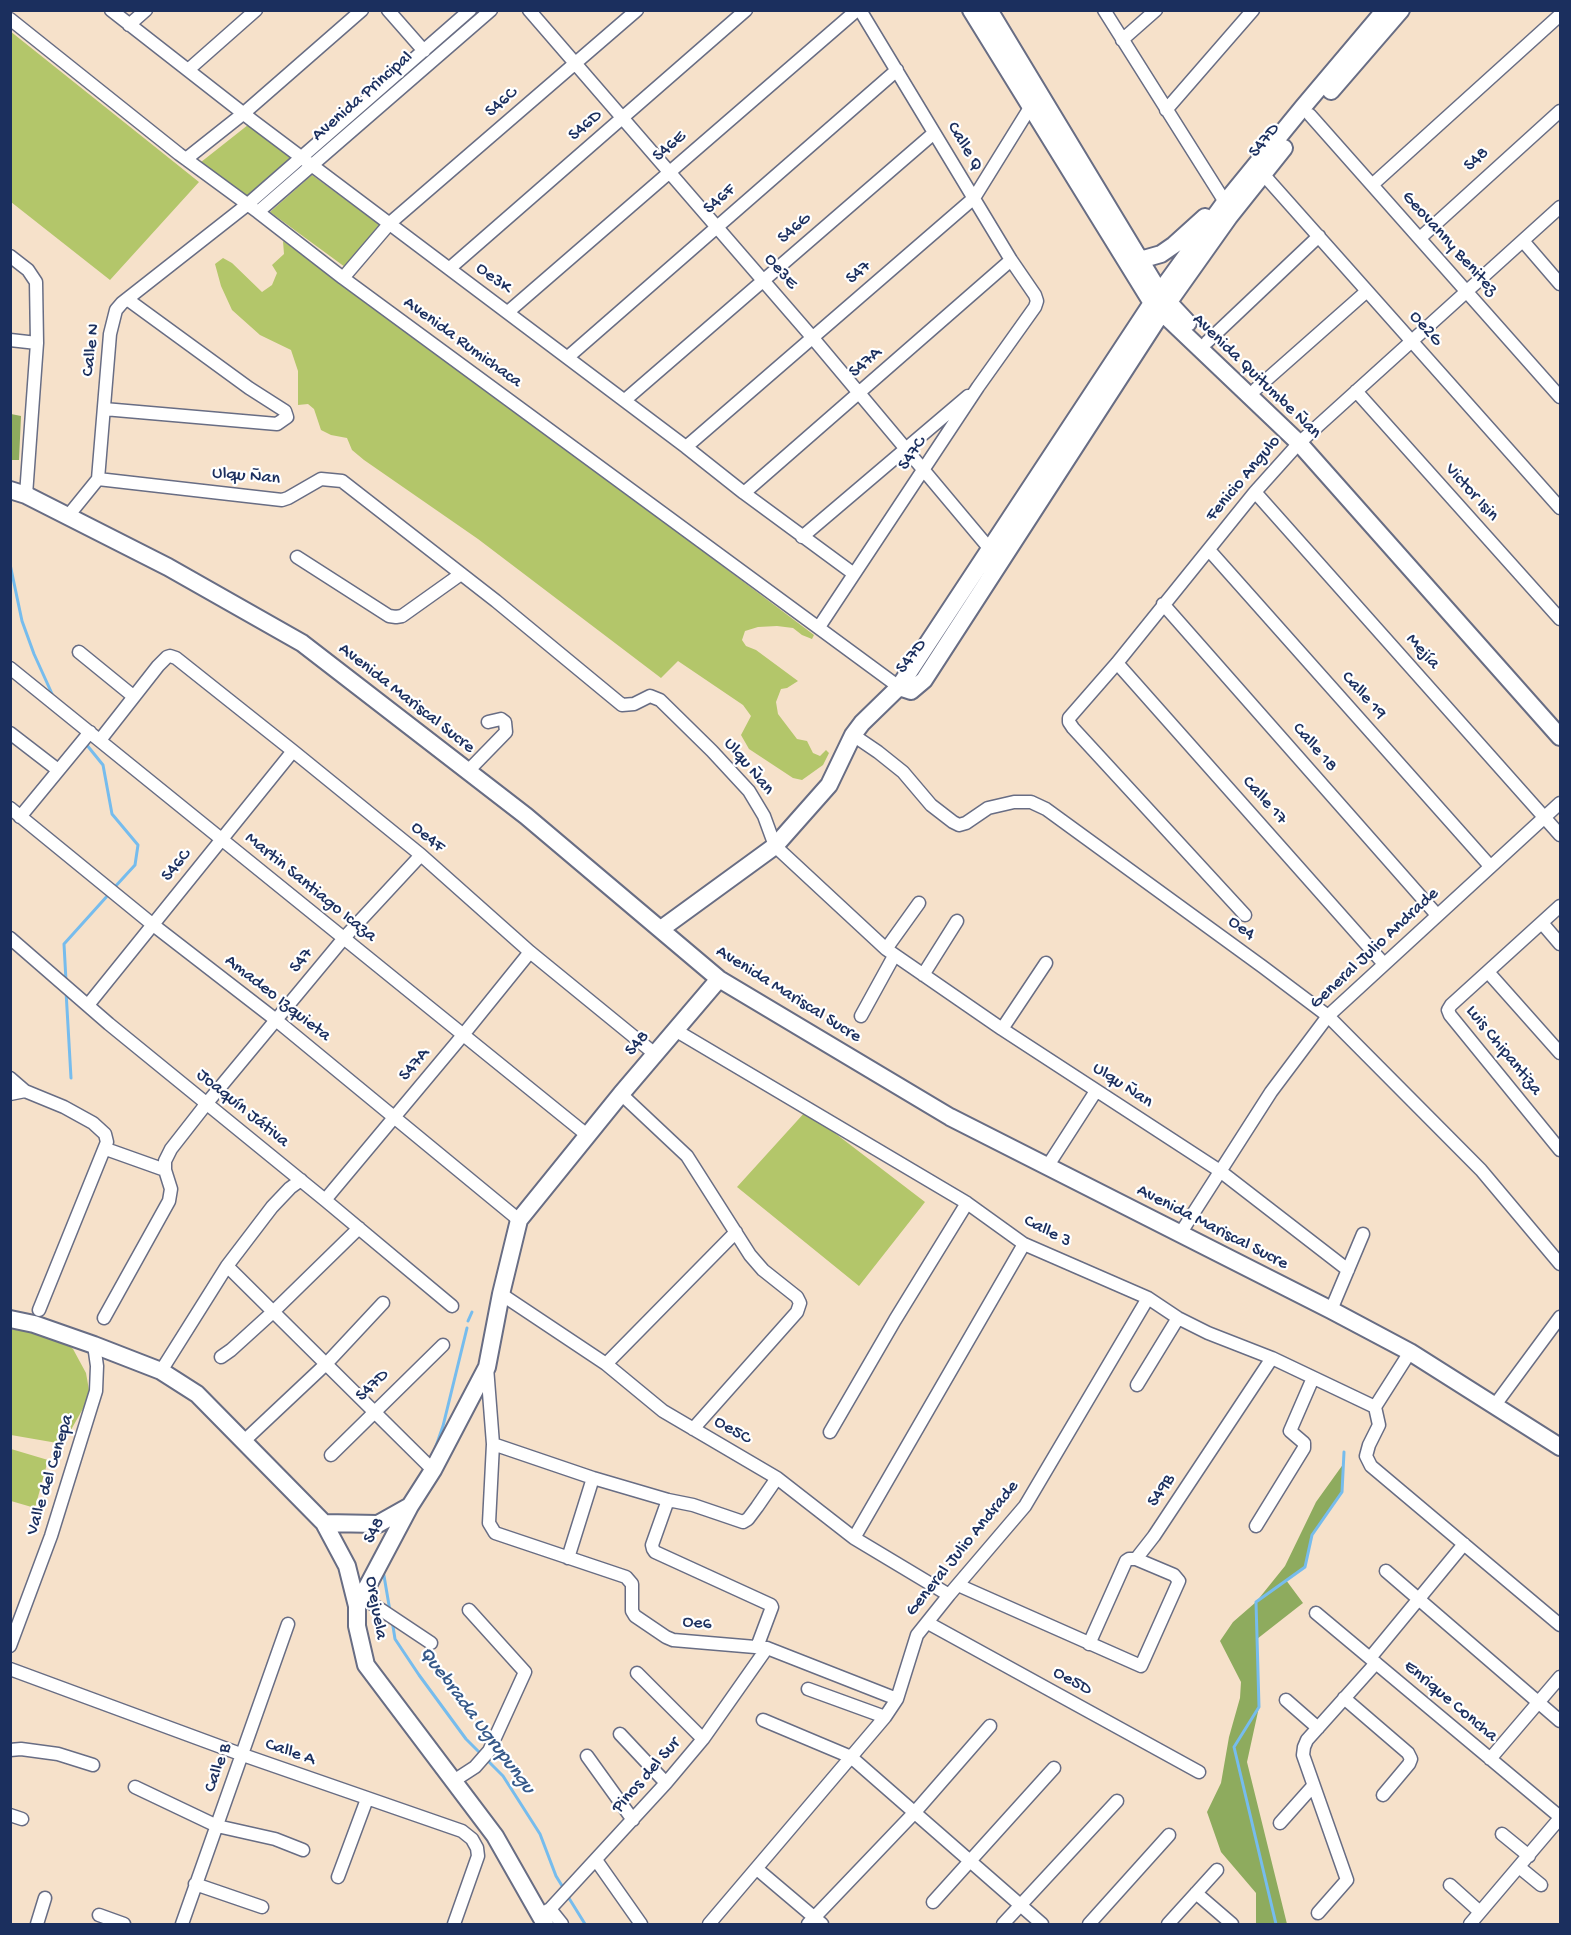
<!DOCTYPE html>
<meta charset="utf-8">
<style>
body{margin:0}
#map{position:relative;width:1571px;height:1935px;overflow:hidden;background:#f6e1ca;font-family:"Gochi Hand",sans-serif}
canvas{display:block}
.frame{position:absolute;inset:0;border:12px solid #1b2f5e;pointer-events:none}
</style>
<div id="map">
<canvas width="1571" height="1935"></canvas>
<div class="frame"></div>
</div>
<script>
const c = document.querySelector('canvas').getContext('2d');
c.lineJoin = 'round';
function fillPath(path, color) { c.fillStyle = color; c.fill(path, 'evenodd'); }
const toPath = rows => new Path2D(rows.map(r => 'M' + r).join(''));
function stroke(path, color, width, dash) { c.strokeStyle = color; c.lineWidth = width; c.lineCap = dash ? 'butt' : 'round'; c.setLineDash(dash || []); c.stroke(path); }
function drawText(font, color, halo, rows, align = 'center') {
  c.font = font + ' "Gochi Hand",sans-serif'; c.lineWidth = 4.5; c.setLineDash([]); c.textBaseline = 'middle'; c.strokeStyle = halo; c.fillStyle = color; for (const [text, x, y, turn = 0] of rows) {
    c.save(); c.translate(x, y); c.rotate((+turn || 0) * Math.PI / 180); c.textAlign = isNaN(turn) ? turn : align; if (halo) c.strokeText(text, 0, 0); c.fillText(text, 0, 0); c.restore();
  }
}
fillPath(toPath([
 [10,31,199,182,110,280,11,202],
 [253,121,302,157,248,204,196,166],
 [312,175,380,225,345,267,270,212],
 [283,241,549,435,814,635,812,639,802,635,793,628,777,626,758,627,745,631,742,640,746,646,756,650,798,681,787,688,781,689,776,702,778,714,797,739,807,741,813,753,820,756,826,750,829,753,823,765,802,780,793,778,749,749,741,735,751,716,743,705,678,661,661,678,478,539,364,460,352,450,347,438,331,435,321,430,314,409,308,404,298,405,298,371,291,350,260,335,232,310,221,286,215,264,223,258,232,263,262,292,272,285,277,273,272,265,284,254],
 [806,1111,925,1202,859,1286,737,1187],
 [10,1329,42,1334,64,1341,73,1349,86,1373,89,1390,85,1405,63,1444,11,1435],
 [11,1449,48,1460,35,1508,11,1501]
]), '#b3c66a');
fillPath(toPath([
 [11,414,21,416,19,460,11,460],
 [1344,1463,1342,1492,1312,1535,1305,1567,1286,1580,1303,1603,1257,1639,1259,1707,1247,1762,1287,1924,1256,1924,1256,1893,1221,1852,1207,1812,1221,1783,1229,1737,1240,1698,1241,1682,1220,1641,1233,1622,1256,1602,1285,1566,1316,1502]
]), '#8eab5e');
stroke(toPath([
 [10,564,22,621,34,654,53,696],
 [86,744,103,765,112,814,138,845,135,865,113,889],
 [66,981,64,944,109,894],
 [66,991,71,1078],
 [468,1321,472,1312],
 [434,1452,443,1426,467,1328],
 [383,1570,390,1611],
 [392,1620,395,1639,419,1675,466,1739,482,1755],
 [487,1760,503,1776,540,1834,556,1876,564,1889],
 [567,1895,585,1924],
 [1276,1924,1234,1747,1259,1707,1256,1602,1305,1567,1312,1535,1342,1492,1344,1452]
]), '#76bced', 3);
const street = toPath([
 [111,10,253,121,686,447,744,493,854,574],
 [388,10,424,51],
 [529,10,812,337,994,554],
 [1104,10,1225,202],
 [10,19,179,154,258,212,343,278,899,687],
 [129,25,146,10],
 [1122,40,1156,10],
 [188,70,256,10],
 [1166,110,1253,10],
 [1310,115,1560,397],
 [186,159,244,113,362,10],
 [1263,174,1560,508],
 [1372,185,1560,15],
 [258,212,491,10],
 [1420,238,1560,111],
 [1523,241,1560,284],
 [10,256,28,270,36,282,37,343,26,495],
 [450,268,746,10],
 [343,278,390,223,637,10],
 [508,312,857,10],
 [10,340,37,343],
 [1207,342,1319,236],
 [568,357,897,70],
 [1256,389,1367,291],
 [1356,391,1560,619],
 [625,400,934,133],
 [104,409,277,424,287,417,285,411,249,388,127,299],
 [686,447,974,198,1031,106],
 [98,479,282,500,288,498,321,479,342,481,496,601,622,705,634,704,650,696,660,700,712,751,749,791,764,816,775,846,886,949,1002,1029,1220,1171,1348,1270],
 [1255,492,1560,835],
 [744,493,1011,260],
 [68,516,98,479,110,334,116,310,122,303,248,204,470,10],
 [802,537,968,396],
 [1209,550,1490,866],
 [297,557,389,616,396,617,402,616,461,574],
 [1163,604,1437,915],
 [819,627,978,387,1035,307,1037,301,1035,295,1011,260,860,10],
 [79,652,133,696],
 [1117,663,1384,964],
 [10,668,587,1135],
 [10,733,58,770],
 [853,735,878,752,903,772,931,805,953,822,959,825,966,823,988,808,1014,802,1031,802,1046,809,1263,967,1328,1016,1481,1170,1560,1264],
 [100,740,158,666,167,657,170,656,176,658,293,751,421,855,530,952,655,1054],
 [468,771,506,732,505,722,501,719,488,722],
 [10,808,152,924,276,1020,519,1220],
 [20,817,90,732],
 [1560,906,1451,1005,1448,1010,1450,1015,1560,1150],
 [1245,915,1073,728,1069,722,1069,718,1117,663,1255,492,1299,443,1560,207],
 [1542,923,1560,944],
 [10,938,109,1024,325,1200,452,1306],
 [886,949,919,903],
 [1488,972,1560,1053],
 [923,975,957,921],
 [88,1005,293,751],
 [861,1016,894,956],
 [1002,1029,1046,963],
 [675,1030,967,1203,1024,1244,1148,1298,1178,1318,1208,1333,1272,1358,1375,1407,1379,1425,1369,1445,1366,1456,1371,1466,1560,1625],
 [10,1078,25,1091,10,1094],
 [25,1091,64,1107,93,1123,105,1134,107,1142,39,1310],
 [621,1094,687,1156,750,1255,763,1270,797,1297,800,1303,797,1312,693,1429],
 [106,1149,165,1170],
 [1047,1167,1096,1091],
 [325,1200,463,1035,530,952],
 [1180,1234,1271,1092,1328,1016,1560,803],
 [227,1266,433,1470],
 [501,1294,606,1364,663,1411,777,1478,854,1538,949,1595],
 [1331,1310,1363,1234],
 [104,1318,169,1201,171,1189,165,1170,165,1161,171,1149,207,1103,344,938,421,855],
 [221,1357,231,1350,274,1311,359,1228],
 [606,1364,736,1232],
 [487,1367,493,1444,489,1523,495,1533,626,1577,632,1584,632,1611,635,1616,666,1637,673,1640,767,1648,897,1699],
 [161,1371,227,1266,272,1207,290,1188,301,1180],
 [1137,1385,1178,1318],
 [1495,1405,1560,1317],
 [1375,1407,1410,1352],
 [830,1432,895,1320,967,1203],
 [244,1441,327,1363,383,1303],
 [493,1444,593,1478,668,1500,693,1505,743,1522,748,1519,757,1507,777,1478],
 [331,1455,443,1345],
 [668,1500,652,1545,653,1549,655,1552,771,1605,772,1607,757,1647],
 [1256,1526,1304,1448,1304,1443,1290,1431,1313,1378],
 [854,1538,1024,1244],
 [568,1558,593,1478],
 [1386,1571,1560,1721],
 [958,1585,1141,1666,1179,1581,1174,1575,1136,1559],
 [362,1597,431,1643],
 [1316,1613,1560,1817],
 [928,1623,1199,1772],
 [1089,1644,1126,1561,1129,1559,1136,1559,1154,1536,1272,1358],
 [10,1646,51,1536,96,1391,97,1366,94,1345],
 [1370,1658,1464,1544],
 [10,1669,243,1755,462,1831,472,1839,477,1848,478,1856,454,1924],
 [637,1673,703,1739],
 [808,1689,885,1717],
 [1344,1698,1408,1753,1411,1759,1409,1764,1383,1795],
 [1286,1700,1318,1728],
 [763,1720,851,1757,1042,1924],
 [620,1734,666,1783],
 [10,1750,21,1749,58,1754,93,1765],
 [587,1756,633,1820],
 [1490,1759,1560,1677],
 [455,1780,475,1767,489,1751,525,1672,469,1610],
 [135,1787,217,1826,275,1839,303,1850],
 [10,1815,22,1819],
 [1280,1823,1313,1786],
 [1502,1834,1529,1856],
 [596,1860,641,1924],
 [1519,1867,1541,1885],
 [757,1869,822,1924],
 [338,1877,367,1799],
 [195,1884,262,1907],
 [1450,1885,1480,1912],
 [1196,1893,1232,1924],
 [933,1902,1054,1768],
 [550,1909,562,1924],
 [1318,1913,1347,1880,1303,1755,1304,1747,1307,1740,1376,1663],
 [99,1915,124,1924],
 [539,1915,550,1909,666,1783,703,1739,767,1648],
 [37,1924,45,1898],
 [182,1924,288,1624],
 [709,1924,885,1717,897,1699,917,1635,949,1595,1025,1506,1148,1298],
 [808,1924,915,1812,990,1726],
 [1003,1924,1117,1801],
 [1089,1924,1169,1835],
 [1168,1924,1217,1870],
 [1470,1924,1560,1818]
]);
const secondary = toPath([
 [971,10,1152,303,1299,443,1560,737],
 [989,10,1160,293,1188,323],
 [1331,91,1401,10],
 [1140,260,1161,254,1174,245,1205,217],
 [10,490,26,495,168,567,302,643,526,816,719,979,950,1117,1331,1310,1410,1352,1560,1447],
 [899,687,911,691,924,680,1168,303,1229,217,1284,148],
 [661,929,775,846,829,785,853,735,862,723,899,687,1152,303,1223,205,1303,107,1385,10],
 [10,1319,34,1324,94,1345,161,1371,197,1394,324,1523,347,1566,357,1606,357,1626,366,1665,495,1836,545,1924],
 [324,1523,378,1524,410,1506],
 [357,1606,410,1506,433,1470,487,1367,501,1294,519,1220,621,1094,719,979]
]);
stroke(street, '#686d84', 15);
stroke(secondary, '#686d84', 20);
stroke(street, '#fff', 12);
stroke(secondary, '#fff', 16);
drawText('18px', '#1b2f5e', '#fff', [
 ["Avenida Principal",363,97,-41],
 ["S46C",502,103,-41],
 ["S46D",586,126,-41],
 ["S47D",1265,141,-51],
 ["S46E",670,147,-41],
 ["Calle Q",964,147,59],
 ["S48",1477,160,-42],
 ["S46F",720,200,-41],
 ["S46G",795,229,-41],
 ["Geovanny Benitez",1449,244,48],
 ["Oe3E",780,272,49],
 ["S47",859,273,-41],
 ["Oe3K",493,279,37],
 ["Oe2G",1425,329,48],
 ["Avenida Rumichaca",462,343,36],
 ["Calle N",92,350,-83],
 ["S47A",866,363,-41],
 ["Avenida Quitumbe Ñan",1256,377,44],
 ["S47C",913,454,-56],
 ["Ulqu Ñan",246,477,5],
 ["Fenicio Angulo",1244,479,-50],
 ["Victor Isin",1471,493,48],
 ["Mejía",1422,652,48],
 ["S47D",912,657,-52],
 ["Calle 19",1363,696,48],
 ["Avenida Mariscal Sucre",406,699,38],
 ["Calle 18",1314,748,49],
 ["Ulqu Ñan",748,767,50],
 ["Calle 17",1264,801,48],
 ["Oe4F",427,838,40],
 ["S46C",177,866,-50],
 ["Martin Santiago Icaza",310,888,39],
 ["Oe4",1241,929,36],
 ["General Julio Andrade",1375,949,-43],
 ["S47",302,961,-51],
 ["Avenida Mariscal Sucre",788,995,32],
 ["Amadeo Izquieta",277,999,38],
 ["S48",638,1044,-49],
 ["Luis Chipantiza",1503,1051,51],
 ["S47A",415,1065,-50],
 ["Ulqu Ñan",1122,1086,33],
 ["Joaquín Játiva",242,1109,39],
 ["Avenida Mariscal Sucre",1212,1228,27],
 ["Calle 3",1047,1232,27],
 ["S47D",373,1386,-44],
 ["Oe5C",732,1431,30],
 ["Valle del Cenepa",51,1475,-73],
 ["S49B",1162,1491,-56],
 ["S48",375,1531,-62],
 ["General Julio Andrade",963,1549,-51],
 ["Orejuela",375,1608,80],
 ["Oe6",697,1624,5],
 ["Oe5D",1072,1682,29],
 ["Enrique Concha",1450,1702,40],
 ["Calle A",290,1753,19],
 ["Calle B",219,1768,-70],
 ["Pinos del Sur",647,1776,-49]
]);
drawText('italic 20px', '#365989', '#fff', [
 ["Quebrada Ugrupungu",476,1721,53]
]);
</script>
